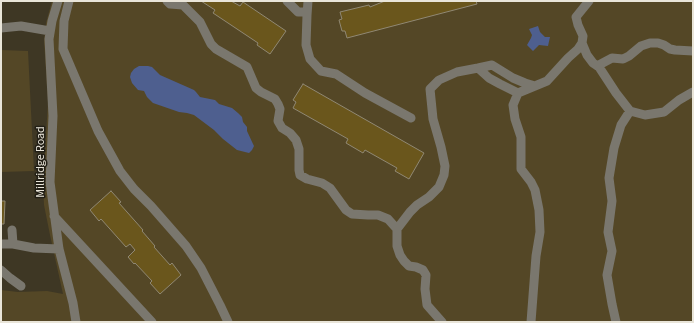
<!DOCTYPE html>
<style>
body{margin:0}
#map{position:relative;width:694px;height:323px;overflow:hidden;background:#3e3724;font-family:"Source Sans 3",sans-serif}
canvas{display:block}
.frame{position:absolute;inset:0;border:2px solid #e9e5d9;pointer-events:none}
</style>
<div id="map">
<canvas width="694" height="323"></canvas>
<div class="frame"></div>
</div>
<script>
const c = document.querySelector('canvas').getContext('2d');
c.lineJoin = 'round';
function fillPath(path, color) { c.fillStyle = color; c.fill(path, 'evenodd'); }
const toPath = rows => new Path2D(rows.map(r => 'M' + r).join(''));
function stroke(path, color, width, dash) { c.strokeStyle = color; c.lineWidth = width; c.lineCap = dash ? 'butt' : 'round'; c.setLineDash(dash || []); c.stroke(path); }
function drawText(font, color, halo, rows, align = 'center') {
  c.font = font + ' "Source Sans 3",sans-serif'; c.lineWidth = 3; c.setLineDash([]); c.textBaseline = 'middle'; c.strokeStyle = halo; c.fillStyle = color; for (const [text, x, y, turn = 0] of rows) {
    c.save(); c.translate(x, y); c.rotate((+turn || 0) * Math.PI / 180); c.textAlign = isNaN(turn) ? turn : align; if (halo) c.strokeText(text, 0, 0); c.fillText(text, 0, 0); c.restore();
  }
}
fillPath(toPath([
 [52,1,693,1,693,322,1,322,1,290,18,292,47,291,63,294,50,235,44,205,43,184,48,102,44,41,46,23],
 [1,50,28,51,34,171,1,172]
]), '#544726');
fillPath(toPath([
 [538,26,540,32,545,37,550,37,548,46,539,45,533,51,527,45,531,38,532,35,529,29],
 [139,66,148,66,152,67,160,75,194,90,196,92,200,97,215,100,219,104,232,108,238,113,242,117,243,122,247,127,247,131,253,144,254,146,252,150,249,153,237,150,223,139,214,130,194,115,187,113,179,112,153,103,147,97,144,91,138,90,132,83,130,77,131,73,134,69]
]), '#4e5f8f');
const building = toPath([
 [201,1,231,1,240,6,243,2,286,31,270,54,257,45,258,43,213,13,215,10,201,1],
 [385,1,476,1,477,4,347,38,345,31,342,31,339,20,342,19,340,12,369,5,370,7,385,1],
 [303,84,424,153,409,179,395,171,397,168,365,150,363,153,346,143,348,139,293,108,296,102,293,100,303,84],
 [111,191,121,202,119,203,143,230,142,231,155,246,154,247,170,265,172,263,181,275,160,294,150,283,152,281,135,263,134,264,128,257,135,250,130,244,126,247,101,219,99,221,90,210,111,191],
 [1,201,5,201,4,224,1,224,1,201]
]);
fillPath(building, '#6a561c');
stroke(building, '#908873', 1);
stroke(toPath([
 [58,1,52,21,49,39,53,116,50,182,59,249,73,303,76,322],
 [69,1,64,21,63,49,98,131,120,171,134,189,151,206,186,246,201,268,220,305,228,322],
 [167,1,170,4,183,5,200,22,211,44,216,49,247,67,256,88,261,92,275,99,278,104,280,109,278,121,282,128,290,133,296,140,299,149,299,170,300,175,307,179,322,183,330,188,346,210,352,214,368,215,378,215,388,219,397,229,397,246,400,255,404,261,409,266,416,267,423,270,426,275,425,289,427,305,442,322],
 [287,1,298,12,307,12],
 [308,1,307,15,306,45,310,59,321,71,336,74,365,93,411,118],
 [1,28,21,26,50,31],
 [582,43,587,55,593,63,599,67,616,93,630,111,645,115,664,112,679,100,693,92],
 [597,66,612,58,623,59,629,56,641,46,650,43,658,43,664,45,670,49,675,50,693,51],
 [478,68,489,78,500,84,518,93,547,81,568,58,578,49,582,43,583,36,578,25,576,17,589,1],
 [518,93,513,105,515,119,521,137,521,169,531,182,535,190,539,210,540,232,536,256,531,322],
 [54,216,152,322],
 [397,229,410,212,417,205,429,197,439,187,444,175,445,166,441,147,433,119,430,89,439,80,457,72,478,68,492,65,513,78,525,83,535,86],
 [12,230,13,244,34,248,59,249],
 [1,244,13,244],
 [1,270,10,278,21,286],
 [616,322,612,304,607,275,612,251,608,232,612,201,609,178,614,148,621,125,630,111]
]), '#7a776e', 9);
drawText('12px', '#e9e5d9', '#221f16', [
 ["Millridge Road",41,162,-90]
]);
</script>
